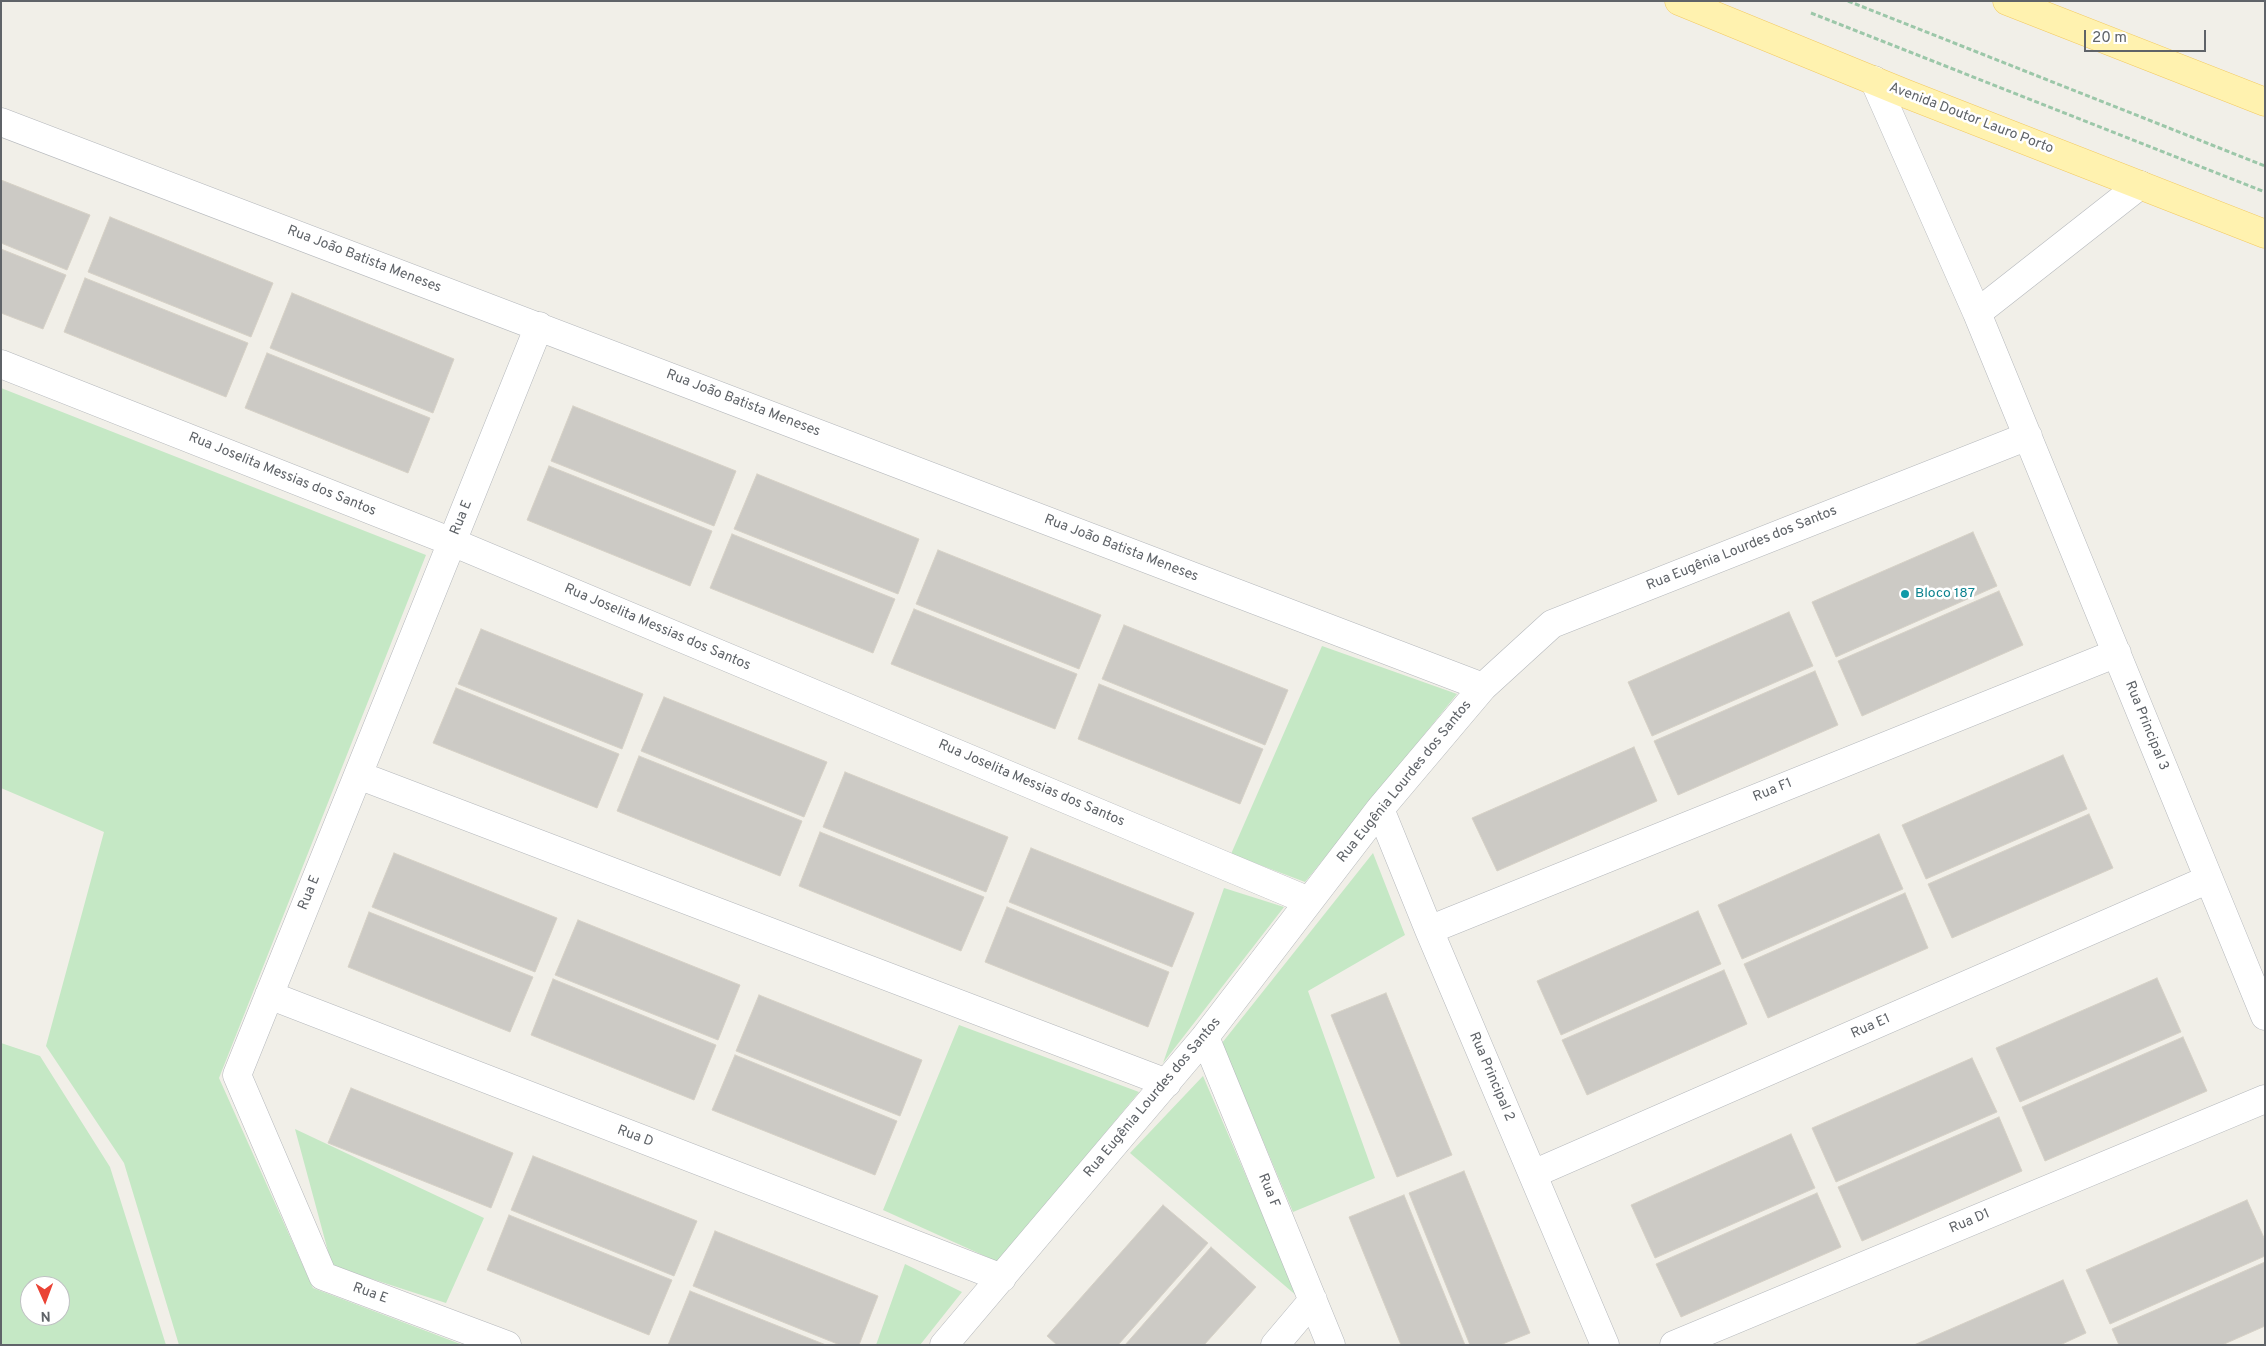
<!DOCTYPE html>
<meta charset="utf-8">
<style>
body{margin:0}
#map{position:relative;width:2266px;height:1346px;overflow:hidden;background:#f1efe8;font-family:Overpass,sans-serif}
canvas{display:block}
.frame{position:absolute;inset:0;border:2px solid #5f6368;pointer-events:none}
.north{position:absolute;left:20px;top:1276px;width:50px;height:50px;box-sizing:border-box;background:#fff;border:1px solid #bfc1c3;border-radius:50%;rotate:178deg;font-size:14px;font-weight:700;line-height:20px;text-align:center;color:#5f6368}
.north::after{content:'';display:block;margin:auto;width:18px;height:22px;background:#ea4335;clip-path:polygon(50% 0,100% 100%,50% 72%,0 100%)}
.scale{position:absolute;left:2084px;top:30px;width:122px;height:22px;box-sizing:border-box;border:2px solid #5f6368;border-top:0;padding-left:6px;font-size:15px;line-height:18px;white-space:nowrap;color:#5f6368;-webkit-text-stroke:4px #fff;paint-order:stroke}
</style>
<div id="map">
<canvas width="2266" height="1346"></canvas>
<div class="frame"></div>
<div class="north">N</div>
<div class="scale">20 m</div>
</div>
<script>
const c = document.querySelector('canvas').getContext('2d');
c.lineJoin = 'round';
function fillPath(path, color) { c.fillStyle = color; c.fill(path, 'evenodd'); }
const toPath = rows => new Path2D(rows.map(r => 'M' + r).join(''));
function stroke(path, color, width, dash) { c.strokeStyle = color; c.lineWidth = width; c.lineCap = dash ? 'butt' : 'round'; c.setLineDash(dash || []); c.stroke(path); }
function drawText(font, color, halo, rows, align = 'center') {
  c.font = font + ' Overpass,sans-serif'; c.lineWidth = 5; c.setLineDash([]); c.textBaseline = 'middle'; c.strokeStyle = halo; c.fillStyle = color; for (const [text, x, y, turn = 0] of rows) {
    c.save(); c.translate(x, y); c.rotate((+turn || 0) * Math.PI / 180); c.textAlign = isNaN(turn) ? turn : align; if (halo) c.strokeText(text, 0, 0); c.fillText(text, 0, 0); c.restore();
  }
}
fillPath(toPath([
 [1,388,426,555,219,1078,313,1288,463,1345,179,1345,124,1163,46,1046,104,832,1,788],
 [1322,646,1457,694,1305,882,1231,854],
 [1373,853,1405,935,1308,991,1375,1178,1293,1212,1222,1043],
 [1224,888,1284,907,1163,1063],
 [959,1025,1139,1092,998,1262,883,1210],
 [1,1043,40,1056,110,1167,166,1345,1,1345],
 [30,1286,60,1286,60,1316,30,1316],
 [1203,1076,1298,1297,1130,1153],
 [295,1129,484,1218,446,1303,332,1266],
 [905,1264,962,1292,920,1345,876,1345]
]), '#c5e8c5');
const building = toPath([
 [1,180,90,215,67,270,1,243,1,180],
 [110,217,273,283,251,337,88,272,110,217],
 [1,249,66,275,43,329,1,313,1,249],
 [85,278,248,343,226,397,64,332,85,278],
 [292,293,454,359,433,413,270,348,292,293],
 [267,353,430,418,408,473,245,408,267,353],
 [573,406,736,471,714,526,551,461,573,406],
 [549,466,712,531,690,586,527,520,549,466],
 [757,474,919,539,898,594,734,529,757,474],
 [1973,532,1997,586,1836,657,1812,602,1973,532],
 [732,534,895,599,873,653,710,588,732,534],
 [938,550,1101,615,1079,669,916,604,938,550],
 [1999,591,2023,645,1862,716,1838,661,1999,591],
 [914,609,1077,674,1055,729,891,664,914,609],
 [1789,612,1813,666,1652,736,1628,682,1789,612],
 [1124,625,1288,690,1265,745,1102,679,1124,625],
 [481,629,643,694,622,749,458,684,481,629],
 [1815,671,1838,725,1678,795,1654,741,1815,671],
 [1099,684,1263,749,1240,804,1078,739,1099,684],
 [456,688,619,754,597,808,433,743,456,688],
 [664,697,827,762,804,817,641,751,664,697],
 [1634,747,1657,801,1497,871,1472,818,1634,747],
 [2063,755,2087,809,1926,879,1902,825,2063,755],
 [639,756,802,821,780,876,617,811,639,756],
 [845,772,1008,837,986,892,823,827,845,772],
 [2089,814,2113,868,1952,938,1928,884,2089,814],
 [820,832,984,897,961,951,799,886,820,832],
 [1879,834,1903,889,1742,959,1718,905,1879,834],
 [1031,848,1194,913,1172,967,1009,902,1031,848],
 [394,853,557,918,535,972,372,907,394,853],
 [1905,893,1928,948,1768,1018,1744,964,1905,893],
 [1007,907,1169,972,1148,1027,985,962,1007,907],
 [1698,911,1721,964,1561,1035,1537,981,1698,911],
 [369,912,533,977,510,1032,348,967,369,912],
 [578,920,740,985,718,1040,555,975,578,920],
 [1724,970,1747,1024,1587,1095,1562,1040,1724,970],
 [2157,978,2181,1032,2020,1102,1996,1048,2157,978],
 [553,979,716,1045,694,1100,531,1035,553,979],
 [1386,993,1452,1155,1397,1177,1331,1015,1386,993],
 [759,995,922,1060,900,1116,736,1051,759,995],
 [2183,1037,2207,1091,2045,1161,2022,1107,2183,1037],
 [735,1055,897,1121,875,1175,712,1110,735,1055],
 [1972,1058,1997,1112,1836,1182,1812,1128,1972,1058],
 [351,1088,513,1153,491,1208,328,1143,351,1088],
 [1999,1117,2022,1171,1862,1241,1838,1187,1999,1117],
 [1791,1134,1815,1188,1655,1258,1631,1205,1791,1134],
 [533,1156,697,1221,674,1276,511,1210,533,1156],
 [1464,1171,1530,1333,1500,1345,1470,1345,1409,1193,1464,1171],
 [1817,1193,1841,1247,1681,1317,1656,1264,1817,1193],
 [1404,1195,1465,1345,1401,1345,1349,1217,1404,1195],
 [2247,1200,2265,1240,2265,1256,2110,1324,2086,1270,2247,1200],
 [1163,1205,1208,1243,1118,1345,1057,1345,1047,1336,1163,1205],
 [509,1215,672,1280,649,1335,487,1270,509,1215],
 [715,1231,878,1296,859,1345,840,1345,693,1286,715,1231],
 [1211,1247,1256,1287,1204,1345,1125,1345,1211,1247],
 [2265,1262,2265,1326,2222,1345,2119,1345,2112,1329,2265,1262],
 [2063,1280,2086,1333,2060,1345,1914,1345,2063,1280],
 [690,1291,826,1345,668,1345,690,1291]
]);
fillPath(building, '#cccac5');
stroke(building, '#d6d1c6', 1);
const street = toPath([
 [1874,80,1977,313,2265,1016],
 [1,122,1483,687],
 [1977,313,2140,185],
 [1,364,452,542,1309,901],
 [358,775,1167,1083],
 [1380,809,1429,930,1605,1345],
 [1429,930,2117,653],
 [269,995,1002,1278],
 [1205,1037,1331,1345],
 [1533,1174,2209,879],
 [507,1345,323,1276,237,1075,539,326],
 [944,1345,1205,1037,1380,809,1483,687,1552,624,2028,436],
 [1275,1345,1313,1300],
 [1674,1345,2265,1099]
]);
const primary = toPath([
 [1679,1,1904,93,2265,234],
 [2007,1,2265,102]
]);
stroke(street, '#b5b8bc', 29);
stroke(primary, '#f2c960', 29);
stroke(toPath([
 [1848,1,2265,166],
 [1811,13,2265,192]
]), '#9cc7a9', 3, [5, 2.5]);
stroke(street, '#fff', 28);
stroke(primary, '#fff2af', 28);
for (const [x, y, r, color] of [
 [1905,594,5,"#0f9aa8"]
]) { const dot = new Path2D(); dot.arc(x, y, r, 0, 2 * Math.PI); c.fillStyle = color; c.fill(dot); stroke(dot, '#fff', 2); }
drawText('14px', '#5f6368', '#fff', [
 ["Avenida Doutor Lauro Porto",1971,119,21],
 ["Rua João Batista Meneses",364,260,21],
 ["Rua João Batista Meneses",743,404,21],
 ["Rua Joselita Messias dos Santos",282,475,22],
 ["Rua E",462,518,-68],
 ["Rua João Batista Meneses",1121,549,21],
 ["Rua Eugênia Lourdes dos Santos",1742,549,-22],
 ["Rua Joselita Messias dos Santos",657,628,23],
 ["Rua Principal 3",2146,726,68],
 ["Rua Eugênia Lourdes dos Santos",1405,782,-51],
 ["Rua Joselita Messias dos Santos",1031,784,23],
 ["Rua F1",1773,791,-22],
 ["Rua E",310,893,-68],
 ["Rua E1",1871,1027,-24],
 ["Rua Principal 2",1491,1077,67],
 ["Rua Eugênia Lourdes dos Santos",1153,1098,-50],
 ["Rua D",635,1137,21],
 ["Rua F",1268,1191,68],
 ["Rua D1",1970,1222,-23],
 ["Rua E",370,1294,20]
]);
drawText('14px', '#0d838f', '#fff', [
 ["Bloco 187",1915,594]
], 'left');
</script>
